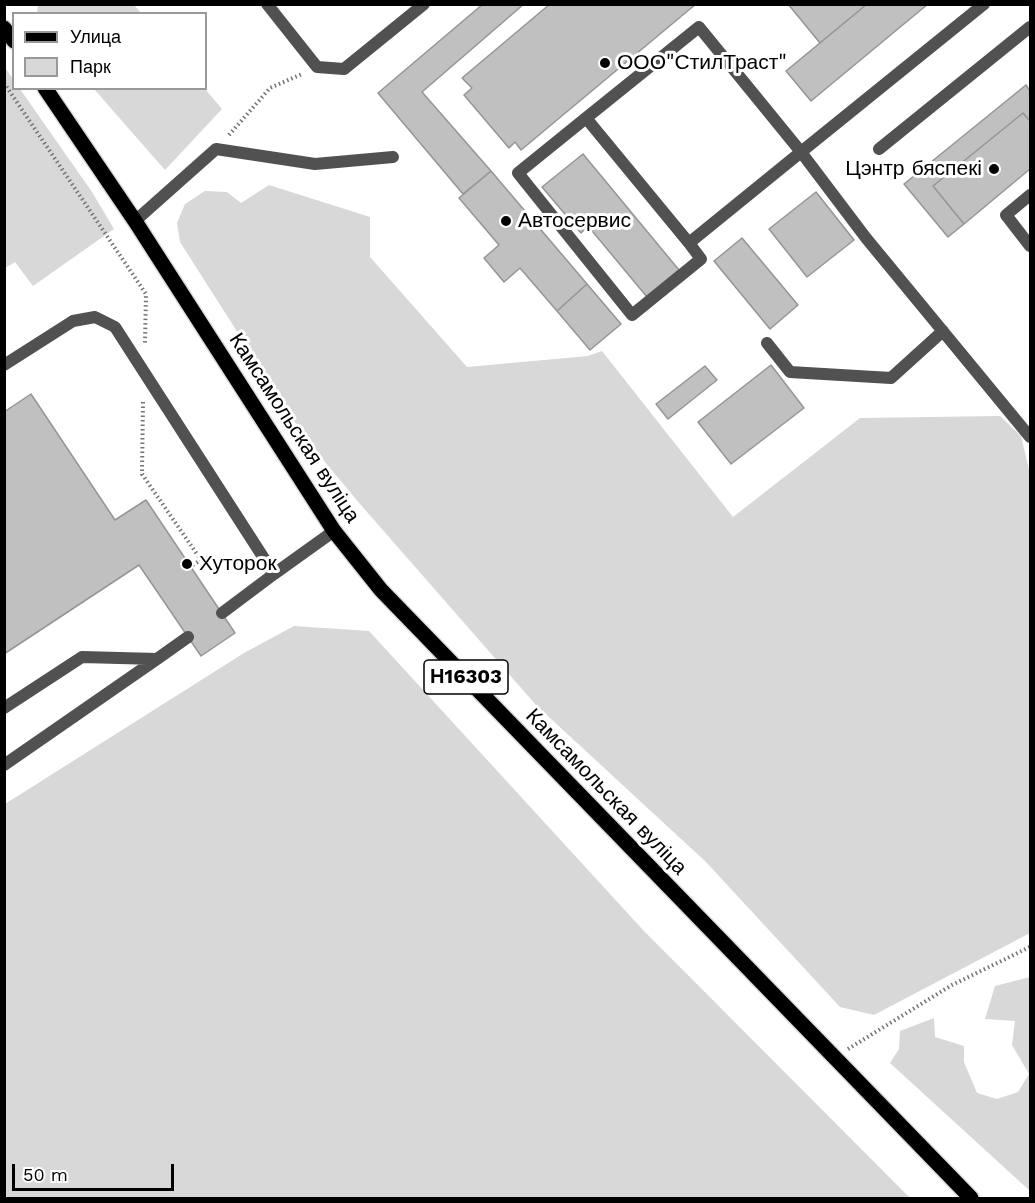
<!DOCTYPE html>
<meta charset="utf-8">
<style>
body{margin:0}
#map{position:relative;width:1035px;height:1203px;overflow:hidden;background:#fff;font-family:"Work Sans",sans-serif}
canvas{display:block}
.frame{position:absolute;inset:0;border:6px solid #000;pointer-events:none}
.legend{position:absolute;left:12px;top:12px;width:195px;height:78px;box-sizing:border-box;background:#fff;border:2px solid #999;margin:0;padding:8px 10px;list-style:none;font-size:18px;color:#000}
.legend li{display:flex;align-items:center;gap:12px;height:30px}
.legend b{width:30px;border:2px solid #999}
.scale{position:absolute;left:12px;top:1164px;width:162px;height:27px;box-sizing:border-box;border:3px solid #000;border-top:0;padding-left:8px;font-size:18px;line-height:21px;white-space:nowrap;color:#000;-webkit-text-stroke:4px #fff;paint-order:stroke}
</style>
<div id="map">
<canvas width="1035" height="1203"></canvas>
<div class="frame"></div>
<ul class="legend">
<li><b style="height:8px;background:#000"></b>Улица</li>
<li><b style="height:16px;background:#d8d8d8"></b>Парк</li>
</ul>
<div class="scale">50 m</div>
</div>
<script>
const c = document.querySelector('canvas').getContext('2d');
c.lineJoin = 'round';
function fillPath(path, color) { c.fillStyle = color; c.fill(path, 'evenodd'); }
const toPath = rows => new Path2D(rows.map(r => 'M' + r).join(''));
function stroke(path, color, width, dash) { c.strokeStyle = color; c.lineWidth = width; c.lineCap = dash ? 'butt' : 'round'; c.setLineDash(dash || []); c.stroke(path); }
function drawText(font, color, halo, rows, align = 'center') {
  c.font = font + ' "Work Sans",sans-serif'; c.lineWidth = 6; c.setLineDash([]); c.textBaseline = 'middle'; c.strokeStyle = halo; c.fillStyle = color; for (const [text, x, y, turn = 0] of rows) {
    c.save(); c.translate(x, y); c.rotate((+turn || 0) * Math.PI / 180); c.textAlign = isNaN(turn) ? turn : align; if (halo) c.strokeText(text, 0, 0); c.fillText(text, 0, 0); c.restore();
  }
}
fillPath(toPath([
 [38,5,134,5,141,13,37,13],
 [4,66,13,79,14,88,20,89,92,192,114,229,33,286,15,262,5,268],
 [94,89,205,89,222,109,165,170],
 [269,185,370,217,370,257,467,367,588,356,602,351,733,517,860,418,1000,416,1021,436,1030,474,1030,933,874,1015,840,1007,706,862,536,705,360,504,305,438,180,242,177,223,185,204,205,191,227,192,241,203],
 [294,626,369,631,643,930,910,1198,5,1198,5,804,244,653],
 [1030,977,1030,1191,890,1063,899,1049,900,1031,934,1018,935,1037,964,1046,964,1062,977,1093,997,1099,1018,1092,1029,1074,1012,1045,1015,1021,985,1019,995,986]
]), '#d8d8d8');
const building = toPath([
 [483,4,524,4,422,92,491,171,463,194,378,93,483,4],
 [550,4,696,4,521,150,515,142,509,148,464,95,472,88,462,78,550,4],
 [788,4,867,4,820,43,788,4],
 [867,4,928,4,811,101,786,71,867,4],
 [1026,85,1030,91,1030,121,1023,113,933,186,964,224,948,237,904,184,1026,85],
 [1023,113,1030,121,1030,169,964,224,933,186,1023,113],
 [583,154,679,270,647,297,588,226,581,233,542,187,583,154],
 [491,171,587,284,557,311,520,268,504,282,484,258,499,245,459,198,491,171],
 [816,192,854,240,807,277,769,229,816,192],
 [742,238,798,305,770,329,714,261,742,238],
 [587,284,621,324,590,350,557,311,587,284],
 [771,365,804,408,731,464,698,422,771,365],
 [705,366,717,380,668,419,656,404,705,366],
 [31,394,115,520,146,500,235,633,201,656,139,565,4,654,4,412,31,394]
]);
fillPath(building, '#c0c0c0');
stroke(building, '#959595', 1.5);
const primary = toPath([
 [4,28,14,41],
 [45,88,135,221,334,531,381,590,971,1198]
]);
stroke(primary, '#dbdbdb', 18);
stroke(toPath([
 [4,83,146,294,145,343],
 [229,135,270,88,302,74],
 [143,402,142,474,201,560,191,566],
 [848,1049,952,985,1030,947]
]), '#737373', 4, [1.5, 3]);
stroke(toPath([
 [267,4,317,67,344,69,424,4],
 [984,4,801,152,866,238,1030,437],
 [699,27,801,152,689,243,586,118,699,27],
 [586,118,518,173,632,315,701,259,689,243],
 [879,149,1030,27],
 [1030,195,1006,215,1030,246],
 [135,221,216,149,315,164,393,157],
 [767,343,790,372,891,378,943,331],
 [4,365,73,321,95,317,115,327,274,574,222,613],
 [274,574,334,531],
 [4,708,82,657,157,659,188,637],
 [4,765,157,659]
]), '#515151', 12);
stroke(primary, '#000', 15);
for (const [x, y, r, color] of [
 [605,63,6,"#000"],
 [994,169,6,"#000"],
 [506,221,6,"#000"],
 [187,564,6,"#000"]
]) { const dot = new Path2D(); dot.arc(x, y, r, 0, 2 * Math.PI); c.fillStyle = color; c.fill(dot); stroke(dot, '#fff', 2); }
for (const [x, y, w] of [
 [466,677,84]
]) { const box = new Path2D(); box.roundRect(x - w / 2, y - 17, w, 34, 4.5); c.fillStyle = '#fff'; c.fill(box); stroke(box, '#000', 1.5); }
drawText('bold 20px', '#000', null, [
 ["Н16303",466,677]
]);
drawText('21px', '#000', '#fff', [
 ["ООО\"СтилТраст\"",617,63],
 ["Цэнтр бяспекі",982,169,"right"],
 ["Автосервис",518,221],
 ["Хуторок",199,564]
], 'left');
drawText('21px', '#000', '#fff', [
 ["Камсамольская вуліца",294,428,57],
 ["Камсамольская вуліца",606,792,46]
]);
</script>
